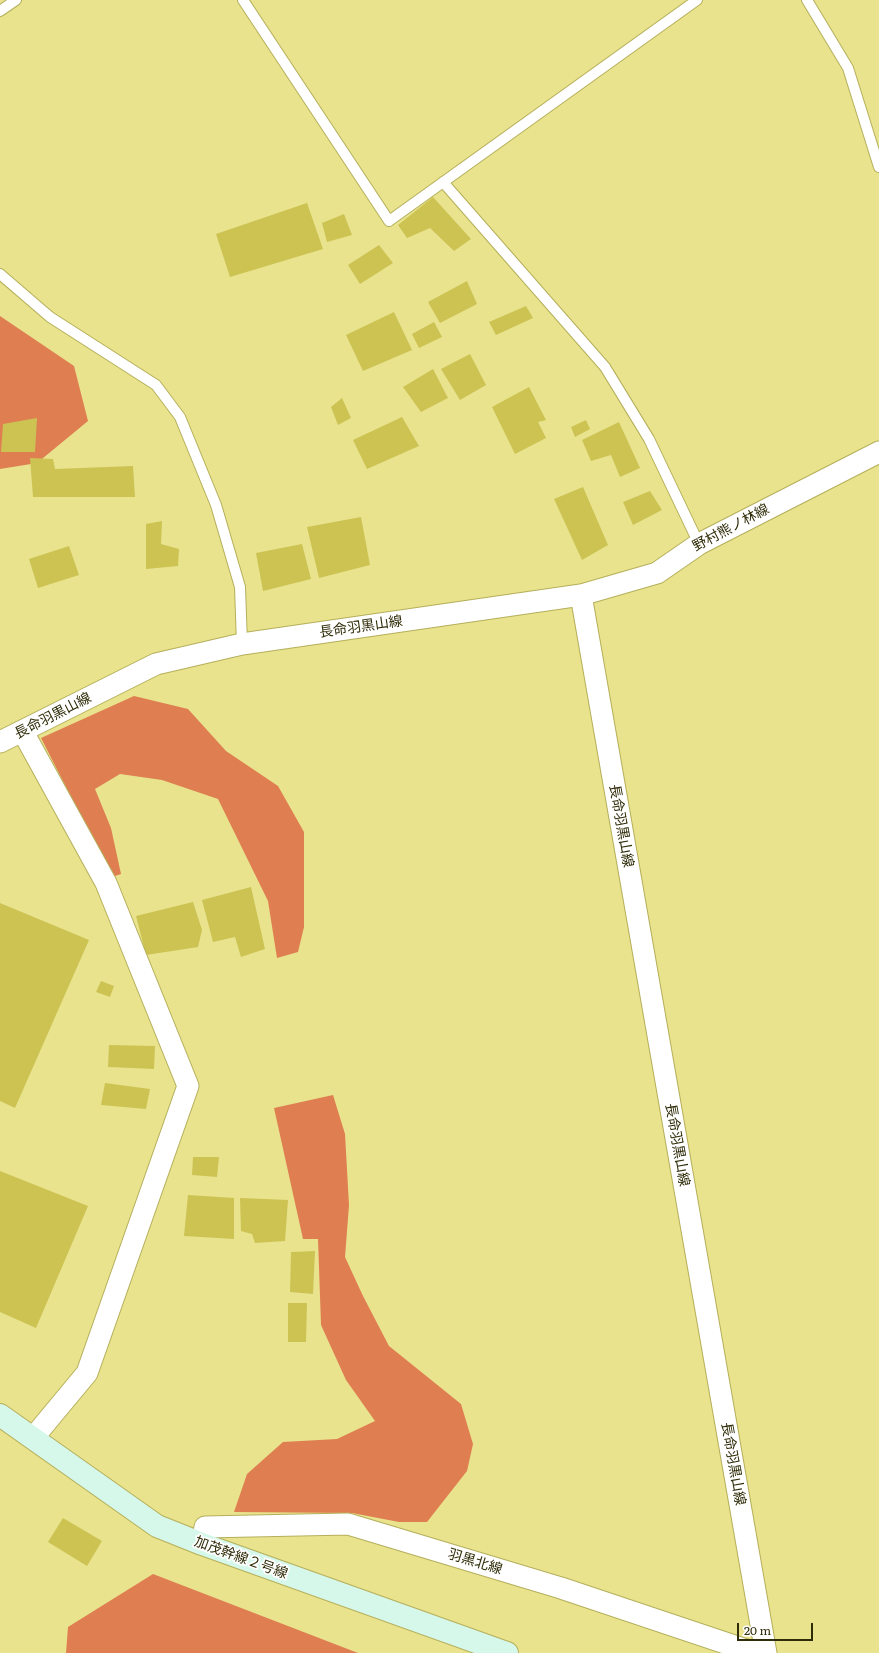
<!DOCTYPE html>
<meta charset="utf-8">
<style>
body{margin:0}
#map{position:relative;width:879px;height:1653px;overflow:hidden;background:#e9e38e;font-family:Literata,serif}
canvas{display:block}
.scale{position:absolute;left:737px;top:1623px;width:76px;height:18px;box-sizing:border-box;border:2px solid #2f2c08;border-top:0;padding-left:5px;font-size:12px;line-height:14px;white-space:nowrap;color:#2f2c08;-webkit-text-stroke:3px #fff;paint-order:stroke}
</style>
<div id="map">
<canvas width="879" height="1653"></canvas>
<div class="scale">20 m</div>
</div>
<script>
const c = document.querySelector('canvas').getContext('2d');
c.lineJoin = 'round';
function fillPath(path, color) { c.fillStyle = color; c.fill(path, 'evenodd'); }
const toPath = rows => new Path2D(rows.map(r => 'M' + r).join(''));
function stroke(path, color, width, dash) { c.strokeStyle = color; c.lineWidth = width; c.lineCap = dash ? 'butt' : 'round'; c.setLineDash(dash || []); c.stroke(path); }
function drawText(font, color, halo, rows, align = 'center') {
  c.font = font + ' Literata,"Noto Sans JP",serif'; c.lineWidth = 3.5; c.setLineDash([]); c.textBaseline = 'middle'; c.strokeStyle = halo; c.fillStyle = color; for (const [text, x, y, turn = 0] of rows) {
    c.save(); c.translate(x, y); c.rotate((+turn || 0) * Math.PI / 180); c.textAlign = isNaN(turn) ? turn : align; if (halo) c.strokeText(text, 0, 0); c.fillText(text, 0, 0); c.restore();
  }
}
fillPath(toPath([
 [0,316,74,366,88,421,37,463,0,469],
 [134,696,188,709,226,751,278,786,304,832,304,927,298,952,277,958,268,901,218,799,162,780,120,774,95,789,111,828,121,874,112,877,41,738],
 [333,1095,345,1134,349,1205,345,1257,363,1296,389,1346,461,1404,473,1444,467,1471,427,1522,399,1522,352,1513,234,1512,247,1474,283,1442,337,1439,375,1421,346,1380,321,1325,318,1239,303,1239,274,1108],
 [153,1574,358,1653,66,1653,68,1627]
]), '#df7e51');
fillPath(toPath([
 [433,197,471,239,454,251,430,228,407,238,398,225],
 [307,203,323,249,230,277,216,234],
 [344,214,352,235,327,242,322,223],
 [379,245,393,263,360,284,348,265],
 [467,281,477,304,440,323,428,302],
 [526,306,533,318,496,335,489,322],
 [394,312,412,350,363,371,346,335],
 [434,322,442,337,419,348,412,334],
 [470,354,486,385,460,400,441,369],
 [433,369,448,398,421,412,403,387],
 [529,387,546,420,538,422,546,438,515,454,492,407],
 [342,398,351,418,338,425,331,407],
 [402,417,419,446,367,469,353,440],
 [37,418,35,452,1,452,3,424],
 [586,420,590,429,575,437,571,427],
 [619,422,640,468,620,477,611,455,591,461,582,440],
 [30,458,53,459,55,469,133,466,135,497,33,497],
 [583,487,608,545,582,560,554,499],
 [650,491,662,510,633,525,623,502],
 [361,517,370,565,319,578,307,527],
 [162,521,161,544,179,549,178,566,146,569,146,524],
 [302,544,311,579,263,591,256,553],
 [69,546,79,575,38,588,29,559],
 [251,887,265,949,241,957,235,937,213,942,202,900],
 [193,902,202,930,198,947,146,955,136,916],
 [0,903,89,940,15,1108,0,1101],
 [101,981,114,986,110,997,96,992],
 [109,1045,155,1046,154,1069,108,1067],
 [105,1083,150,1089,146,1109,101,1105],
 [193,1157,219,1157,217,1177,192,1175],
 [0,1171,88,1206,36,1328,0,1312],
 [188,1195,234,1198,234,1239,184,1236],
 [240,1198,288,1200,285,1241,255,1243,252,1234,241,1231],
 [315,1251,313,1294,290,1292,291,1252],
 [288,1303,307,1303,306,1342,288,1342],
 [63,1518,102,1541,87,1566,48,1542]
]), '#ccc353');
const lane = toPath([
 [243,0,389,221,697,0],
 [807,0,848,68,879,167],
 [0,11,16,0],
 [443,182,605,367,649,439,699,544],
 [0,274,50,317,156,385,180,417,216,505,240,587,242,644]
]);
const street = toPath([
 [581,595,657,573,699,544,879,452],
 [23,732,106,883,188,1086,87,1373,33,1438],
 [0,742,156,664,242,644,581,595,766,1653],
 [202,1544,205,1527,348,1524,561,1588,755,1653]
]);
const secondary = toPath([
 [0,1415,157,1526,202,1544,507,1653]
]);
stroke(lane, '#b5af5b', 12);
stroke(street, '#b5af5b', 23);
stroke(secondary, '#b5af5b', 24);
stroke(lane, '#fff', 10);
stroke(street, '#fff', 21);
stroke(secondary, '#d6f8eb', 22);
drawText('14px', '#2f2c08', '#fff', [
 ["野村熊ノ林線",731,528,-28],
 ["長命羽黒山線",361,627,-8],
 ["長命羽黒山線",53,716,-27],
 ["長命羽黒山線",621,826,80],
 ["長命羽黒山線",677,1145,80],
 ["長命羽黒山線",733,1464,80],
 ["加茂幹線２号線",241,1558,20],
 ["羽黒北線",475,1562,17]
]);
</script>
